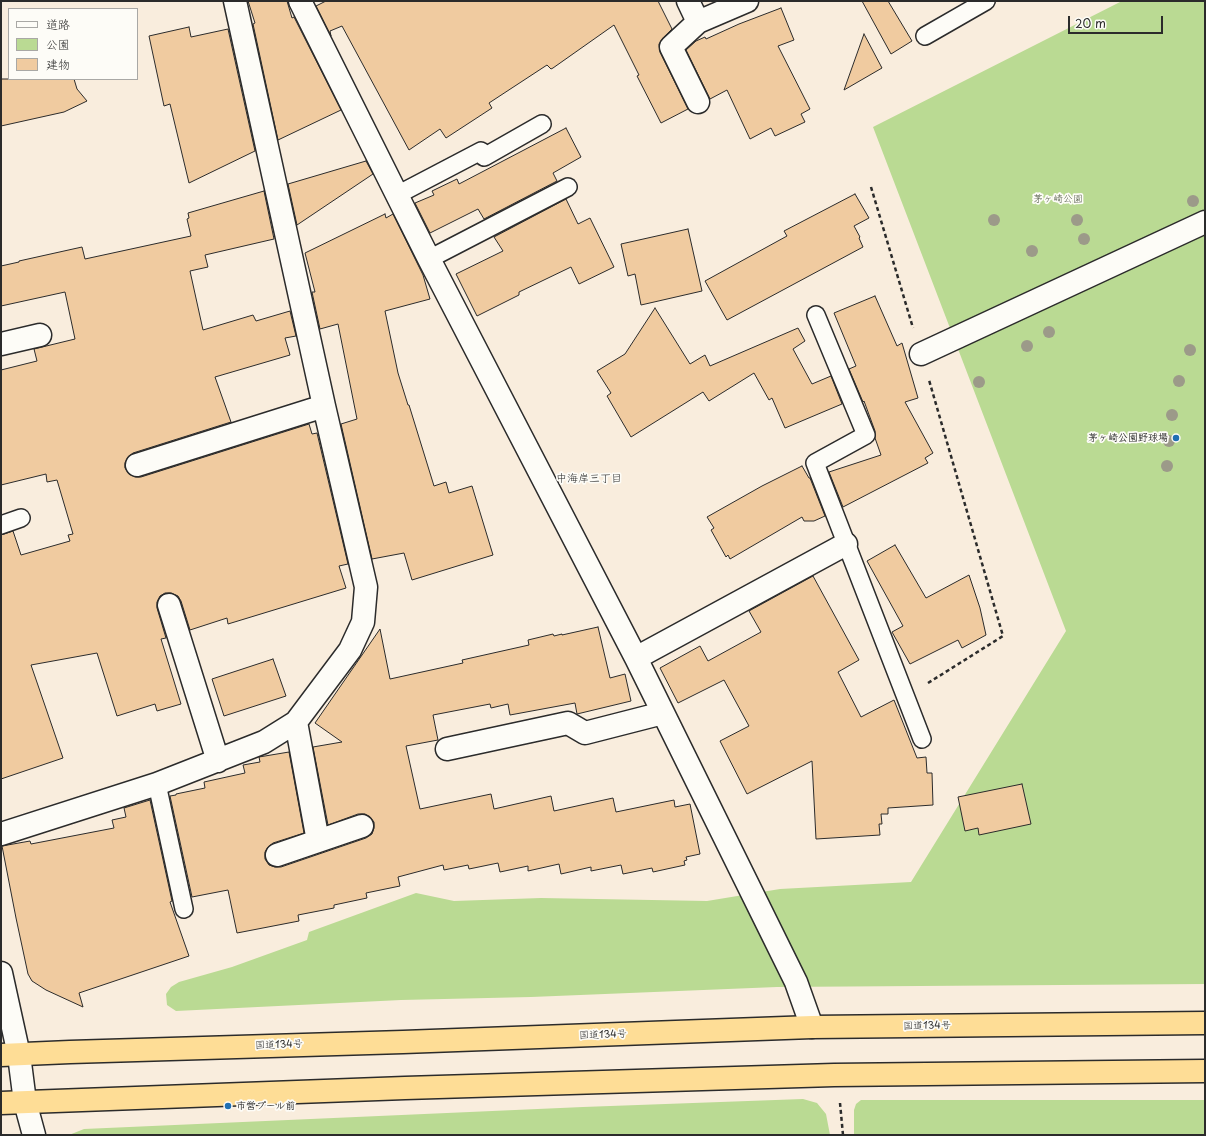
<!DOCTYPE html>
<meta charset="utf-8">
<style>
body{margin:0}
#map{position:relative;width:1206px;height:1136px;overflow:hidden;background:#f9eddd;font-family:"Playpen Sans","Klee One",sans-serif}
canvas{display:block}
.frame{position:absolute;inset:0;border:2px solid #2b2b2b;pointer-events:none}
.legend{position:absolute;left:8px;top:8px;width:130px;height:72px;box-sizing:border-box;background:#fdfcf7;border:1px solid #a9a8a5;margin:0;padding:5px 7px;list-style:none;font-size:12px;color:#2b2b2b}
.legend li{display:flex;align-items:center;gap:8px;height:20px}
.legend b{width:20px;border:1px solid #a9a8a5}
.scale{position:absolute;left:1068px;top:16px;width:95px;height:18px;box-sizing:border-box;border:2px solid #2b2b2b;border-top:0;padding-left:5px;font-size:12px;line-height:14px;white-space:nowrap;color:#2b2b2b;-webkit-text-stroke:3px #fdfcf7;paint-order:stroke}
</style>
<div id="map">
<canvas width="1206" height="1136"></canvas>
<div class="frame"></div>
<ul class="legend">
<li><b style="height:5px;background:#fdfcf7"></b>道路</li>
<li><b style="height:11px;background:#bada93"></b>公園</li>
<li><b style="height:11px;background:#f0cba0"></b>建物</li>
</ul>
<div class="scale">20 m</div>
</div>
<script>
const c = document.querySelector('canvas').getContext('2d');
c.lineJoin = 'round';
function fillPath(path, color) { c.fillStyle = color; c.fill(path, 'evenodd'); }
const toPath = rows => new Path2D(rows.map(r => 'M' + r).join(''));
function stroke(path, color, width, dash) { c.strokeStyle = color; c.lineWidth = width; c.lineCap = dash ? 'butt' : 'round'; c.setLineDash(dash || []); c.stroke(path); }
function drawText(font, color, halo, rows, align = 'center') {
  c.font = font + ' "Playpen Sans","Klee One",sans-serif'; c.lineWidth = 3.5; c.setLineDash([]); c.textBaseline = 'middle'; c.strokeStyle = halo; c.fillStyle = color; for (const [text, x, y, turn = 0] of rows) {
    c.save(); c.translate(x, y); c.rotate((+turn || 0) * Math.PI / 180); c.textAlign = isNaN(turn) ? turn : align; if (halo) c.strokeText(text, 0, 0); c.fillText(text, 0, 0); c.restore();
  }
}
fillPath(toPath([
 [1122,1,1205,1,1205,984,777,987,531,997,401,1000,176,1011,167,1005,166,994,171,987,179,982,232,967,307,940,309,932,416,893,454,901,541,898,707,901,780,889,911,882,1066,631,873,127],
 [803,1099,817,1103,826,1114,830,1135,69,1135,84,1129,583,1107],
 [861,1100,1205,1100,1205,1135,854,1135,854,1110,856,1104]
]), '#bada93');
const building = toPath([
 [248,1,287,1,292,18,294,17,341,110,278,140,253,24,255,23,248,1],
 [326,1,658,1,672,29,663,38,659,44,660,52,688,109,661,123,637,76,639,75,614,25,553,68,551,69,547,65,489,103,492,108,446,138,440,129,409,150,342,26,330,31,331,36,316,6,326,1],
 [862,1,888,1,912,41,891,54,862,1],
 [781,8,794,40,778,46,810,109,801,114,805,122,775,136,771,128,750,139,727,90,710,99,686,50,696,41,705,37,706,39,739,24,781,8],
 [189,27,191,37,228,29,255,151,189,183,170,104,164,106,149,36,189,27],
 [864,34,882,68,844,90,864,34],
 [1,79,74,79,77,89,87,101,64,112,1,126,1,79],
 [566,128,581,157,553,173,557,181,484,219,478,209,430,233,415,203,434,195,432,191,457,179,459,184,566,128],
 [366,161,373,174,297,225,288,184,366,161],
 [264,191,274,239,205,255,208,267,190,271,203,330,253,315,256,321,290,311,296,336,285,338,290,355,215,377,231,422,133,453,128,457,125,463,125,468,129,474,135,477,141,477,309,424,312,434,317,433,348,564,339,566,346,588,228,624,227,618,190,630,181,601,178,596,171,593,165,593,160,596,157,602,157,608,166,638,161,639,181,704,157,711,155,704,117,716,97,653,31,665,63,758,1,779,1,535,13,531,21,555,70,541,68,535,73,534,57,480,47,482,46,474,1,485,1,370,37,361,34,349,75,339,65,292,1,306,1,266,19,262,19,261,82,247,85,259,191,236,187,219,189,218,188,213,264,191],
 [855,194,869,218,854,226,860,237,859,238,863,247,727,320,705,281,787,236,784,231,855,194],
 [566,199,578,224,590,218,614,267,579,284,571,267,519,292,519,295,477,316,456,274,503,251,494,237,566,199],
 [385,214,386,218,393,214,423,275,430,299,385,311,398,373,408,405,409,405,434,486,446,482,449,493,472,486,493,555,412,580,404,553,372,559,341,424,357,419,338,324,320,329,312,292,315,292,305,253,385,214],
 [688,229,702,291,641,305,635,274,628,276,621,244,688,229],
 [875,296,897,346,902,343,918,398,905,402,933,453,925,458,928,463,843,507,829,472,881,455,875,438,875,431,864,401,863,402,849,369,856,366,834,313,875,296],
 [655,308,690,364,705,355,710,366,798,328,805,341,793,349,812,384,831,376,842,404,785,428,772,398,769,400,754,373,709,401,703,392,631,437,607,396,611,393,597,371,625,354,655,308],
 [802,466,809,478,810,478,825,516,814,521,804,521,802,517,730,559,728,555,726,557,711,530,714,528,707,517,762,486,802,466],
 [895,545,926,598,969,575,980,608,986,635,962,648,958,640,910,664,892,632,903,626,867,561,895,545],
 [813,576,859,660,838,672,861,717,894,700,917,758,926,757,927,773,932,773,933,805,888,808,888,814,881,814,882,824,879,824,880,835,816,839,812,761,747,794,720,741,749,726,724,680,678,703,660,668,700,646,708,661,761,632,749,611,813,576],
 [598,627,610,678,625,674,631,701,577,714,575,703,510,715,508,704,491,708,490,704,433,715,438,740,406,746,420,809,491,794,494,809,551,796,554,811,613,798,616,812,674,800,675,807,690,804,700,854,686,857,687,860,684,861,685,865,653,872,652,868,623,874,621,865,591,871,591,867,561,874,559,864,528,871,528,866,500,872,498,863,469,869,468,865,444,870,443,865,398,877,400,886,366,893,367,898,334,905,334,908,298,915,299,921,237,933,228,890,192,897,170,796,176,795,176,794,205,788,204,782,245,773,243,765,260,762,259,757,289,752,304,833,273,843,268,847,265,852,265,859,269,865,275,867,281,867,366,838,372,834,374,828,374,822,370,817,365,814,358,814,328,825,313,747,342,742,315,723,380,629,390,679,463,663,462,660,529,645,528,640,553,634,554,636,562,634,562,635,598,627],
 [273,659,286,696,224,716,212,679,273,659],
 [1022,784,1031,824,979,835,978,828,965,831,958,797,1022,784],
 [150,800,172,901,170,902,189,956,79,993,83,1007,46,990,32,981,28,974,16,918,2,846,30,841,31,844,114,828,112,820,126,817,124,808,150,800]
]);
fillPath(building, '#f0cba0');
stroke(building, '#2b2b2b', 1);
const lane = toPath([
 [925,36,986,1],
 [397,195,481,151,484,157,542,124],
 [429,259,568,187],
 [816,315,866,435,815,463,922,739],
 [1,525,21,518],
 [157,784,184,909]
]);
const street = toPath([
 [300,1,429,259,636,658,796,982,812,1027],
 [688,1,698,22],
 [698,102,671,47,698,22,747,1],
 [1,344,40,335],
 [921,354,1205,222],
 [137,465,324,406],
 [169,605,218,761],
 [636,658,846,544],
 [296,722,318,841],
 [447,749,568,723,585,733,663,713],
 [1,834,157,784,264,742,296,722,350,650,363,622,366,587,324,406,235,1],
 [277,855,362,826],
 [1,973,19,1055,25,1102,34,1135]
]);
const highway = toPath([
 [1,1055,70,1052,403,1042,812,1027,1205,1023],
 [1,1103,405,1088,834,1075,1205,1071]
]);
stroke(lane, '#2b2b2b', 20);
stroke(street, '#2b2b2b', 25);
stroke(highway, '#2b2b2b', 25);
stroke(toPath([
 [871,187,913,328],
 [928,683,1003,636,929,380],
 [840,1103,843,1135]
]), '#2b2b2b', 2.5, [4, 3]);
stroke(lane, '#fdfcf7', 17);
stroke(street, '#fdfcf7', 22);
stroke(highway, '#fedd96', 22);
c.fillStyle = '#9c9a89';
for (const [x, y] of [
 [1193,201],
 [994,220],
 [1077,220],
 [1084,239],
 [1032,251],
 [1049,332],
 [1027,346],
 [1190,350],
 [1179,381],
 [979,382],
 [1172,415],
 [1169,441],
 [1167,466]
]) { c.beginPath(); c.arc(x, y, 6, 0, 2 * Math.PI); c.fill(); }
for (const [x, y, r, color] of [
 [1176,438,4,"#1f6fb2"],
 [228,1106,4,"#1f6fb2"]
]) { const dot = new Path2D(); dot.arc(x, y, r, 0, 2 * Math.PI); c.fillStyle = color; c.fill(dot); stroke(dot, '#fdfcf7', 1.5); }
drawText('10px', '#4f5745', '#fdfcf7', [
 ["茅ヶ崎公園",1058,199]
]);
drawText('bold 10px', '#2b2b2b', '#fdfcf7', [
 ["茅ヶ崎公園野球場",1168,438],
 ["市営プール前",236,1106,"left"]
], 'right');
drawText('10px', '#2b2b2b', '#fdfcf7', [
 ["国道134号",927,1026,-1],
 ["国道134号",603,1035,-2],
 ["国道134号",279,1045,-2]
]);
drawText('11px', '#2b2b2b', '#fdfcf7', [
 ["中海岸三丁目",589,479]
]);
</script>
